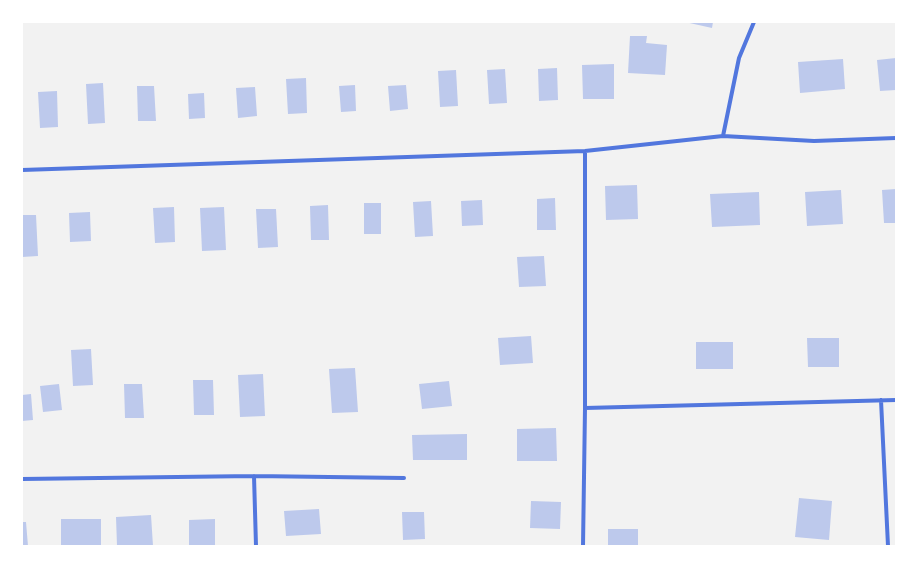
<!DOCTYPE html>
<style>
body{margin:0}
#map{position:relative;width:918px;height:568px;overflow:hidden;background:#f2f2f2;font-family:Raleway,sans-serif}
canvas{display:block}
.frame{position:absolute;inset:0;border:23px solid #fff;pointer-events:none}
</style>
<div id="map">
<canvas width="918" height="568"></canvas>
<div class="frame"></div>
</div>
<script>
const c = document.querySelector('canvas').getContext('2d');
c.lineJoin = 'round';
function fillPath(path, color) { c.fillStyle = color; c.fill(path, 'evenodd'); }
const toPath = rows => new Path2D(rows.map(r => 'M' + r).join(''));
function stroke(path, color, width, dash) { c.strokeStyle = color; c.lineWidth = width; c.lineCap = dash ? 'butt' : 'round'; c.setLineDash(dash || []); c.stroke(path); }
fillPath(toPath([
 [685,22,713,22,712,28],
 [630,36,647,36,646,43,667,45,665,75,628,73],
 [896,58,896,90,880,91,877,60],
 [843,59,845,89,800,93,798,62],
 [614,64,614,99,583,99,582,65],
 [557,68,558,100,539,101,538,69],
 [505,69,507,103,489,104,487,70],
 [456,70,458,106,440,107,438,71],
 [306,78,307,113,288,114,286,79],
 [103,83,105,123,88,124,86,84],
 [355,85,356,111,341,112,339,86],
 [406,85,408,109,390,111,388,86],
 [137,86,154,86,156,121,138,121],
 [255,87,257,116,238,118,236,88],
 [57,91,58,127,40,128,38,92],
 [204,93,205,118,189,119,188,94],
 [637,185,638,219,606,220,605,186],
 [896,189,896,223,884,223,882,190],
 [841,190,843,224,807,226,805,192],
 [759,192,760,225,712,227,710,194],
 [555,198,556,230,537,230,537,199],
 [482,200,483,225,462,226,461,201],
 [431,201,433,236,415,237,413,202],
 [364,203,381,203,381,234,364,234],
 [328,205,329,240,311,240,310,206],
 [174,207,175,242,155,243,153,208],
 [224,207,226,250,202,251,200,208],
 [256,209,276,209,278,247,258,248],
 [90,212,91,241,70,242,69,213],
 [22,215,36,215,38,256,22,257],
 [544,256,546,286,519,287,517,257],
 [531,336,533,363,500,365,498,338],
 [807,338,839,338,839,367,808,367],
 [696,342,733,342,733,369,696,369],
 [91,349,93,385,73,386,71,350],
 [355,368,358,412,332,413,329,369],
 [263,374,265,416,240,417,238,375],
 [193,380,213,380,214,415,194,415],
 [449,381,452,406,422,409,419,384],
 [59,384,62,410,43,412,40,386],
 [124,384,142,384,144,418,125,418],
 [31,394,33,420,22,421,22,395],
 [556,428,557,461,517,461,517,429],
 [467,434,467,460,413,460,412,435],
 [799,498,832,501,829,540,795,537],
 [531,501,561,502,560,529,530,528],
 [319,509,321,534,286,536,284,511],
 [402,512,424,512,425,539,403,540],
 [151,515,153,546,117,546,116,517],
 [61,519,101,519,101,546,61,546],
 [215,519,215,546,189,546,189,520],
 [22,522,26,522,28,546,22,546],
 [608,529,638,529,638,546,608,546]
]), '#bdc9ec');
stroke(toPath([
 [723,136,739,58,754,22],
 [22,170,585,151,723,136,814,141,896,138],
 [881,400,888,546],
 [585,408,896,400],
 [254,476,256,546],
 [22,479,254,476,404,478],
 [583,546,585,408,585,151]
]), '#5277de', 4);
</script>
